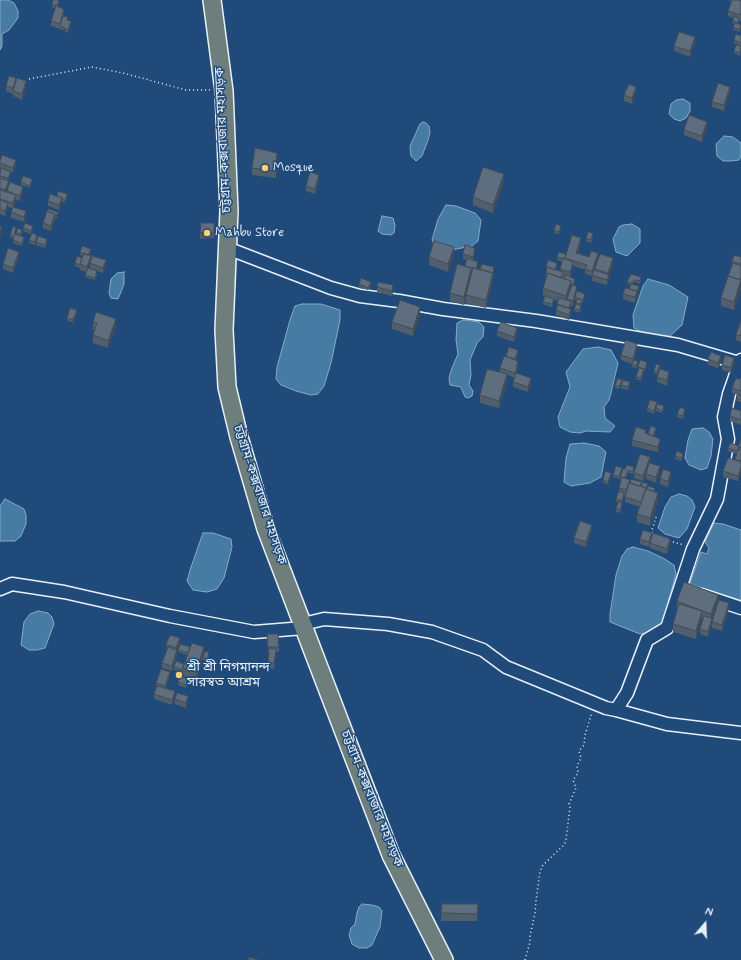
<!DOCTYPE html>
<meta charset="utf-8">
<style>
body{margin:0}
#map{position:relative;width:741px;height:960px;overflow:hidden;background:#1f4a7a;font-family:Mynerve,sans-serif}
canvas{display:block}
.north{position:absolute;left:685px;top:904px;width:40px;height:40px;-webkit-text-stroke:3px #1f4a7a;paint-order:stroke;rotate:19deg;font-size:11px;font-weight:700;line-height:16px;text-align:center;color:#e8f1f8}
.north::after{content:'';display:block;margin:auto;width:14px;height:18px;background:#e8f1f8;clip-path:polygon(50% 0,100% 100%,50% 72%,0 100%)}
</style>
<div id="map">
<canvas width="741" height="960"></canvas>
<div class="north">N</div>
</div>
<script>
const c = document.querySelector('canvas').getContext('2d');
c.lineJoin = 'round';
function fillPath(path, color) { c.fillStyle = color; c.fill(path, 'evenodd'); }
const toPath = rows => new Path2D(rows.map(r => 'M' + r).join(''));
function stroke(path, color, width, dash) { c.strokeStyle = color; c.lineWidth = width; c.lineCap = dash ? 'butt' : 'round'; c.setLineDash(dash || []); c.stroke(path); }
function drawText(font, color, halo, rows, align = 'center') {
  c.font = font + ' Mynerve,"Noto Sans Bengali",sans-serif'; c.lineWidth = 3; c.setLineDash([]); c.textBaseline = 'middle'; c.strokeStyle = halo; c.fillStyle = color; for (const [text, x, y, turn = 0] of rows) {
    c.save(); c.translate(x, y); c.rotate((+turn || 0) * Math.PI / 180); c.textAlign = isNaN(turn) ? turn : align; if (halo) c.strokeText(text, 0, 0); c.fillText(text, 0, 0); c.restore();
  }
}
const water = toPath([
 [0,0,8,0,14,3,18,11,18,18,9,30,2,34,2,46,0,50,0,0],
 [683,99,690,103,690,111,686,118,680,121,674,119,669,114,671,104,676,100,683,99],
 [423,122,426,123,429,126,430,133,428,140,422,156,416,161,411,156,410,146,420,124,423,122],
 [724,136,733,137,741,143,741,156,739,160,731,161,723,161,717,156,716,144,724,136],
 [446,205,456,206,475,213,481,220,478,241,472,246,451,250,435,246,432,240,438,219,446,205],
 [382,216,393,218,395,225,394,233,391,235,382,234,378,231,382,216],
 [632,224,640,229,640,243,627,256,616,252,613,239,619,227,623,225,632,224],
 [124,272,124,284,121,292,118,299,111,298,109,293,111,279,117,273,124,272],
 [648,279,669,285,688,297,682,325,669,337,648,335,634,328,633,315,643,286,648,279],
 [302,304,321,304,340,310,340,320,331,363,324,386,318,394,311,395,296,391,281,385,276,379,277,367,290,320,295,306,302,304],
 [463,320,479,322,484,327,483,337,477,343,470,360,471,375,469,385,473,391,472,396,468,398,465,397,461,387,450,385,449,378,452,368,458,354,456,340,457,323,463,320],
 [598,347,611,350,618,363,611,393,609,400,604,407,605,418,615,426,610,432,586,431,580,433,570,432,560,427,558,417,570,387,566,372,583,349,598,347],
 [703,428,709,432,713,439,711,456,707,468,701,470,689,465,685,458,688,440,692,429,703,428],
 [584,443,599,446,606,452,601,477,590,483,571,486,564,482,566,458,570,444,584,443],
 [679,494,687,496,692,500,695,507,687,529,679,538,665,534,658,528,665,507,671,497,679,494],
 [5,499,24,509,26,515,26,524,21,536,15,541,0,541,0,506,5,499],
 [714,523,723,524,741,530,741,601,693,585,690,583,701,552,707,554,709,548,705,542,714,523],
 [203,533,213,533,231,539,232,547,224,578,217,589,207,592,193,590,187,581,191,567,203,533],
 [633,547,648,551,663,558,674,565,676,574,666,610,661,625,651,632,640,634,610,622,610,614,616,575,622,556,627,549,633,547],
 [38,611,48,613,52,617,54,624,45,648,37,650,29,650,21,645,24,622,30,614,38,611],
 [362,904,372,905,379,907,382,911,380,927,372,945,367,948,359,948,352,944,349,935,351,928,355,924,357,913,359,907,362,904]
]);
fillPath(water, '#467ba4');
stroke(water, '#87aac6', 1);
const minor = toPath([
 [227,248,331,288,360,296,399,301,443,309,536,321,678,345,739,363],
 [0,589,12,584,64,592,170,616,254,632,304,628],
 [702,595,741,608],
 [303,624,324,619,388,624,432,632,483,650,506,667,606,708,616,710,627,693,647,640,667,628,693,549,717,499,728,439,724,417,729,394,741,360],
 [616,710,667,724,741,733]
]);
const highway = toPath([
 [212,0,224,91,229,211,224,330,227,387,239,437,266,529,391,855,444,960]
]);
stroke(minor, '#e8f1f8', 15);
stroke(highway, '#e8f1f8', 20);
stroke(toPath([
 [29,79,92,67,123,73,186,90,212,90],
 [653,537,652,535,652,530,657,514],
 [669,541,684,545],
 [525,960,530,942,530,936,535,913,536,901,540,871,543,865,564,845,566,840,570,807,569,804,576,788,573,780,578,773,577,766,581,758,579,751,584,745,585,735,592,712]
]), '#e8f1f8', 1.5, [1, 3]);
stroke(minor, '#1f4a7a', 12);
stroke(highway, '#6d7e7c', 17);
fillPath(toPath([
 [730,0,740,0,741,1,741,21,740,21,740,20,738,24,741,25,740,32,733,30,734,24,733,23,733,21,734,18,728,16,728,11,731,2,730,1],
 [59,2,57,7,64,14,64,16,71,24,68,33,65,32,65,30,60,29,60,28,60,29,51,26,51,21,55,8,52,7,52,4],
 [741,36,741,46,734,43,734,40],
 [695,42,690,57,674,51,674,46],
 [741,46,740,56,734,53,734,51],
 [16,82,26,86,22,100,13,96,13,93,13,94,6,91,6,86],
 [636,92,632,104,624,101,624,95],
 [730,92,724,111,712,107,712,102],
 [707,127,702,142,684,135,684,130],
 [277,160,276,178,252,175,252,168],
 [0,161,16,165,13,173,11,172,8,181,9,185,23,192,20,201,16,200,14,207,26,217,24,222,11,218,11,212,12,208,8,207,5,216,0,214,0,172,1,169,0,169],
 [319,180,315,194,306,191,306,186],
 [32,181,30,188,21,185,21,182],
 [504,182,493,213,473,205,473,197],
 [57,196,67,197,65,203,62,202,59,210,48,206,48,201],
 [58,215,56,219,55,219,51,231,43,228,43,223],
 [214,223,214,238,200,239,200,233],
 [23,228,33,228,31,234,23,231],
 [561,228,559,234,554,233,554,230],
 [16,230,15,234,16,235,16,233,22,232,21,236,24,240,22,246,13,243,13,238,10,237,10,235],
 [593,236,591,243,586,241,586,238],
 [37,237,35,245,29,243,29,240],
 [47,241,45,248,36,245,36,242],
 [581,243,578,253,589,257,598,258,592,276,585,274,585,270,573,266,570,277,575,281,574,285,577,291,585,297,583,302,582,302,581,306,581,308,580,313,574,311,574,309,577,300,575,300,575,298,573,306,571,306,570,309,571,315,569,320,556,315,556,310,558,301,554,299,552,307,543,304,543,302,545,296,543,296,543,288,546,279,546,268,557,265,555,270,560,271,562,262,557,260,557,257,566,254],
 [91,252,89,255,91,261,106,266,103,273,90,269,90,263,88,268,97,274,95,280,85,277,86,272,80,270,80,268,75,266,75,263,82,258,82,256,80,255,80,253],
 [475,253,473,260,478,267,478,269,494,273,486,308,466,303,466,295,469,285,464,305,450,301,450,293,465,266,467,260,463,259,463,254],
 [454,255,448,272,429,265,429,257],
 [19,257,13,273,3,269,3,264],
 [741,257,741,288,734,310,721,306,721,298,732,265,732,261],
 [613,263,607,285,592,281,592,275,595,270,595,269],
 [631,274,641,280,640,284,634,282,633,284,639,289,635,303,623,299,623,294,629,289,631,285,627,284,627,282],
 [359,284,371,285,368,290,359,287],
 [377,287,393,291,392,296,377,292],
 [77,313,73,323,67,320,67,318],
 [420,315,413,336,392,329,392,322],
 [741,320,741,342,736,340,736,335],
 [93,322,116,326,108,348,93,343,93,335,94,330,93,330],
 [497,331,517,334,514,342,497,336],
 [637,349,634,360,638,364,636,368,632,367,632,364,621,360,621,355],
 [518,355,516,360,518,366,517,369,517,373,531,383,528,392,513,387,513,382,515,378,507,375,507,382,499,408,480,403,480,395,500,373,500,368,506,357,506,356],
 [708,359,721,361,718,368,708,365],
 [734,364,731,373,722,370,722,365],
 [647,365,645,371,644,371,641,381,636,379,636,377,638,369,638,367],
 [660,368,657,374,654,373,654,370],
 [657,377,669,377,667,386,657,382],
 [741,380,741,396,732,393,732,388],
 [622,382,619,389,615,388,615,385],
 [630,384,628,390,621,388,621,385],
 [741,396,741,402,737,401,737,398],
 [657,402,654,414,647,411,647,408],
 [656,408,664,409,662,413,656,411],
 [741,408,741,425,730,421,730,416,741,411],
 [685,411,683,419,677,417,677,415],
 [656,430,654,436,660,444,658,452,632,446,632,440,648,434],
 [741,439,741,472,738,481,723,477,723,471,735,460,737,454,728,451,728,448,739,446],
 [675,456,683,456,681,461,675,459],
 [650,462,649,463,660,471,656,483,646,479,646,474,643,481,634,478,634,473],
 [622,468,619,479,613,477,613,475],
 [625,469,634,470,633,474,628,473,626,478,630,483,648,486,655,491,658,501,650,526,637,522,637,514,640,507,625,502,625,496,624,495,622,503,622,506,620,513,616,512,616,509,618,502,616,502,616,499,619,491,619,488,621,480,620,480,620,477],
 [611,475,608,484,603,483,603,480],
 [671,477,668,487,660,484,660,479],
 [592,530,586,547,574,543,574,538],
 [652,537,670,544,667,554,650,548,650,544,649,547,640,544,640,539],
 [677,601,718,602,712,619,712,623,708,637,700,634,700,629,703,619,702,618,696,639,673,632,673,624,678,609,677,609],
 [729,608,722,631,712,628,712,622],
 [267,634,278,634,279,652,276,652,274,669,268,668,269,652,268,652],
 [180,643,177,650,177,656,172,671,162,668,162,663,167,650,166,644],
 [178,650,209,655,207,662,203,660,203,658,196,680,183,676,183,671,182,673,174,670,174,667,184,664,187,655,178,652],
 [170,677,166,688,175,697,172,705,154,699,154,694,156,689,156,683],
 [178,682,188,682,186,688,178,685],
 [175,699,188,702,186,708,175,704],
 [442,904,478,904,477,921,441,921]
]), '#515f6c');
fillPath(toPath([
 [64,9,64,14,60,29,60,24],
 [71,21,71,24,68,33,68,30],
 [695,37,695,42,690,57,690,51],
 [16,78,16,83,13,91,13,94,13,88],
 [26,81,26,86,22,100,22,94],
 [636,87,636,92,632,104,632,98],
 [730,87,730,92,724,111,724,105],
 [707,122,707,127,702,142,702,136],
 [277,153,277,160,276,178,276,171],
 [16,160,16,165,13,173,13,168],
 [504,174,504,182,493,213,493,205],
 [319,175,319,180,315,194,315,189],
 [9,181,9,186,5,195,5,190],
 [23,187,23,192,20,201,20,196],
 [16,195,16,201,13,209,13,203],
 [62,198,62,203,59,210,59,205],
 [8,203,8,208,5,216,5,211],
 [26,211,26,217,24,222,24,217],
 [55,214,55,219,51,231,51,226],
 [2,227,2,232,0,240,0,234],
 [581,238,581,243,576,258,576,253],
 [454,247,454,255,448,272,448,264],
 [475,248,475,253,473,262,473,257],
 [19,252,19,257,13,273,13,268],
 [598,253,598,258,592,276,592,271],
 [91,256,91,261,87,272,87,267],
 [613,258,613,263,607,285,607,280,608,273],
 [106,260,106,266,103,273,103,268],
 [478,262,478,267,476,275,476,269],
 [573,262,573,267,570,278,570,272],
 [494,267,494,273,493,277,493,280,486,308,486,300],
 [471,268,471,275,464,305,464,297],
 [741,277,741,288,734,310,734,302],
 [571,281,571,289,566,303,566,296],
 [393,285,393,291,392,296,392,291],
 [577,286,577,291,573,306,573,301],
 [639,286,639,289,635,303,635,297],
 [571,301,571,307,569,313,569,308],
 [420,307,420,315,413,336,413,329],
 [571,309,571,315,569,320,569,315],
 [77,310,77,313,73,323,73,320],
 [116,319,116,326,108,348,108,341],
 [517,328,517,334,514,342,514,337],
 [637,344,637,349,633,364,633,359],
 [518,350,518,355,515,364,515,359],
 [721,356,721,361,718,368,718,363],
 [734,358,734,364,731,373,731,368],
 [518,361,517,373,515,378,516,367],
 [644,369,644,372,641,381,641,378],
 [669,372,669,377,667,386,667,380],
 [507,374,507,382,499,408,499,401],
 [531,378,531,383,528,392,528,387],
 [660,439,660,444,658,452,658,447],
 [650,457,650,462,643,481,643,476],
 [660,466,660,471,656,483,656,477],
 [741,467,741,472,738,481,738,476],
 [671,472,671,477,668,487,668,481],
 [658,493,658,501,650,526,650,518],
 [592,525,592,530,586,547,586,542],
 [652,533,652,538,649,547,649,542],
 [670,539,670,544,667,554,667,549],
 [718,595,718,602,712,619,712,623,708,637,708,632,711,620,711,614],
 [729,603,729,608,722,631,722,625],
 [702,611,702,619,696,639,696,631],
 [180,638,180,643,177,650,177,656,172,671,172,666,176,653,176,648],
 [204,647,204,654,196,680,196,672],
 [170,672,170,677,165,692,165,686],
 [175,691,175,697,172,705,172,700],
 [188,696,188,702,186,708,186,703]
]), '#424d58');
const building = toPath([
 [53,0,59,0,57,6,52,4,53,0],
 [732,0,738,0,741,1,741,12,740,15,728,11,732,0],
 [56,6,64,9,60,24,51,21,56,6],
 [63,16,68,17,67,20,71,21,68,30,65,29,65,28,60,26,63,16],
 [734,16,739,18,738,23,733,21,734,16],
 [735,23,741,25,740,30,733,27,735,23],
 [679,32,695,37,690,51,674,46,679,32],
 [736,34,741,36,741,43,734,40,736,34],
 [736,45,741,46,740,53,734,51,736,45],
 [9,76,16,78,13,88,6,86,9,76],
 [17,78,26,81,22,94,13,91,17,78],
 [718,83,730,87,724,105,712,102,718,83],
 [629,84,636,87,632,98,624,95,629,84],
 [689,115,707,122,702,136,684,130,689,115],
 [255,148,277,153,276,171,252,168,255,148],
 [2,155,16,160,13,168,0,163,0,161,2,155],
 [483,167,504,174,493,205,473,197,483,167],
 [1,168,11,172,8,178,0,176,0,172,1,168],
 [310,172,319,175,315,189,306,186,310,172],
 [23,176,32,179,30,186,21,182,23,176],
 [0,178,9,181,5,190,0,188,0,178],
 [10,182,23,187,20,196,7,191,10,182],
 [0,190,16,195,13,203,0,199,0,190],
 [58,191,67,194,65,201,62,199,62,198,57,196,58,191],
 [50,194,62,198,59,205,48,201,50,194],
 [0,200,8,203,5,211,0,209,0,200],
 [13,207,26,211,24,217,11,212,13,207],
 [48,209,58,212,56,216,55,216,55,214,47,211,48,209],
 [47,211,55,214,51,226,43,223,47,211],
 [25,223,33,226,31,231,23,228,25,223],
 [201,223,214,223,214,233,200,233,201,223],
 [556,224,561,226,559,232,554,230,556,224],
 [0,226,2,227,0,234,0,226],
 [13,226,16,228,14,234,24,237,22,244,13,240,14,236,10,235,13,226],
 [18,228,22,230,21,234,16,233,18,228],
 [588,232,593,233,591,240,586,238,588,232],
 [32,233,37,235,35,242,29,240,32,233],
 [572,235,581,238,576,253,589,257,591,251,598,253,592,271,585,269,587,265,565,258,572,235],
 [38,236,47,239,45,245,36,242,38,236],
 [434,241,454,247,448,264,429,257,434,241],
 [465,245,475,248,473,257,463,254,465,245],
 [82,246,91,249,88,255,80,253,82,246],
 [8,248,19,252,13,268,3,264,8,248],
 [559,252,566,254,565,259,563,258,563,259,557,257,559,252],
 [84,253,91,256,87,267,80,264,84,253],
 [600,254,613,258,608,273,595,269,600,254],
 [734,255,741,257,741,264,732,261,734,255],
 [77,256,82,258,80,265,75,263,77,256],
 [92,256,106,260,103,268,90,263,92,256],
 [467,258,478,262,476,268,473,268,465,266,467,258],
 [563,258,573,262,570,272,560,269,563,258],
 [548,260,557,263,555,270,547,267,547,268,546,268,548,260],
 [733,263,741,266,741,277,740,280,728,276,733,263],
 [457,264,471,268,464,297,450,293,457,264],
 [482,264,494,267,493,273,480,269,482,264],
 [547,267,563,272,561,278,548,273,547,274,546,273,547,267],
 [88,268,97,271,95,278,85,275,88,268],
 [473,268,493,273,486,300,466,295,473,268],
 [594,270,609,275,607,280,592,275,594,270],
 [548,273,571,281,566,296,543,288,548,273],
 [631,274,641,277,640,281,634,280,633,283,627,282,631,274],
 [566,275,575,279,573,285,571,285,571,281,564,279,566,275],
 [728,276,741,280,734,302,721,298,728,276],
 [361,278,371,282,368,288,359,284,361,278],
 [378,282,393,285,392,291,377,287,378,282],
 [631,284,639,286,637,292,637,291,629,289,631,284],
 [572,285,577,286,573,301,567,299,572,285],
 [625,288,637,291,635,297,623,294,625,288],
 [577,291,585,294,583,300,575,297,577,291],
 [545,296,554,299,552,304,543,302,545,296],
 [559,298,571,301,569,308,557,304,559,298],
 [577,299,582,300,580,304,576,303,577,299],
 [400,300,420,307,413,329,392,322,400,300],
 [576,304,581,306,580,310,574,309,576,304],
 [558,305,571,309,569,315,556,310,558,305],
 [70,308,77,310,73,320,67,318,70,308],
 [96,312,116,319,108,341,93,335,97,323,93,322,96,312],
 [741,320,741,336,736,335,741,320],
 [501,322,517,328,514,337,497,331,501,322],
 [626,340,637,344,633,359,621,355,626,340],
 [509,347,518,350,515,359,506,356,509,347],
 [711,352,721,356,718,363,708,359,711,352],
 [725,355,734,358,731,368,722,365,725,355],
 [504,356,518,361,516,367,517,368,515,373,500,368,504,356],
 [633,360,638,361,636,366,632,364,633,360],
 [640,360,647,362,645,369,638,367,640,360],
 [656,364,660,365,657,372,654,370,656,364],
 [639,368,644,369,641,378,636,377,639,368],
 [487,369,507,374,499,401,480,395,487,369],
 [660,369,669,372,667,380,657,377,660,369],
 [516,373,531,378,528,387,513,382,516,373],
 [618,378,622,380,619,387,615,385,618,378],
 [736,378,741,380,741,391,732,388,736,378],
 [623,380,630,382,628,387,621,385,623,380],
 [738,395,741,396,741,400,737,398,738,395],
 [650,400,657,402,654,411,647,408,650,400],
 [657,404,664,406,662,411,656,408,657,404],
 [680,407,685,409,683,416,677,415,680,407],
 [732,408,741,411,741,420,730,416,732,408],
 [651,426,656,428,653,436,648,434,651,426],
 [636,427,646,430,645,433,660,439,658,447,632,440,636,427],
 [741,439,741,448,738,447,741,439],
 [730,443,739,446,737,451,728,448,730,443],
 [739,449,741,449,741,461,735,459,739,449],
 [677,451,683,454,681,458,675,456,677,451],
 [640,454,650,457,643,476,634,473,640,454],
 [728,458,741,462,741,467,738,476,723,471,728,458],
 [649,463,660,466,656,477,646,474,649,463],
 [627,465,634,467,633,472,628,470,625,478,620,477,623,469,625,469,627,465],
 [616,466,622,468,619,477,613,475,616,466],
 [663,469,671,472,668,481,660,479,663,469],
 [605,471,611,473,608,482,603,480,605,471],
 [622,477,630,480,626,490,619,488,622,477],
 [631,479,642,482,640,486,630,483,631,479],
 [643,482,648,484,646,489,646,488,641,486,643,482],
 [629,483,646,488,641,502,625,497,629,483],
 [648,486,655,488,654,491,647,489,648,486],
 [646,489,658,493,650,518,637,514,646,489],
 [619,491,624,493,622,501,616,499,619,491],
 [618,502,622,503,620,510,616,509,618,502],
 [580,521,592,525,586,542,574,538,580,521],
 [643,530,652,533,649,542,640,539,643,530],
 [653,533,670,539,667,549,650,543,653,533],
 [684,582,718,595,711,614,677,601,684,582],
 [719,600,729,603,722,625,712,622,719,600],
 [679,604,702,611,696,631,673,624,679,604],
 [704,616,712,618,708,632,700,629,704,616],
 [267,634,278,634,279,647,268,647,267,634],
 [170,635,180,638,176,648,166,644,170,635],
 [192,643,204,647,196,672,183,668,192,643],
 [180,644,190,647,188,653,178,650,180,644],
 [168,647,177,650,172,666,162,663,168,647],
 [269,648,276,649,274,664,268,663,269,648],
 [205,651,209,653,207,659,203,657,205,651],
 [176,661,184,664,182,670,174,667,176,661],
 [161,669,170,672,165,686,156,683,161,669],
 [180,676,188,679,186,685,178,682,180,676],
 [157,686,175,691,172,700,154,694,157,686],
 [177,693,188,696,186,703,175,699,177,693],
 [442,904,478,904,477,914,441,913,442,904],
 [249,957,259,960,248,960,249,957]
]);
fillPath(building, '#5e6e7e');
stroke(building, '#424d58', 1);
for (const [x, y, r, color] of [
 [265,168,4,"#ffd166"],
 [207,233,4,"#ffd166"],
 [179,675,4,"#ffd166"]
]) { const dot = new Path2D(); dot.arc(x, y, r, 0, 2 * Math.PI); c.fillStyle = color; c.fill(dot); stroke(dot, '#1f4a7a', 1.5); }
drawText('13px', '#e8f1f8', '#1f4a7a', [
 ["চট্টগ্রাম-কক্সবাজার মহাসড়ক",224,140,-93],
 ["চট্টগ্রাম-কক্সবাজার মহাসড়ক",259,495,72],
 ["চট্টগ্রাম-কক্সবাজার মহাসড়ক",371,799,68]
]);
drawText('13px', '#e8f1f8', '#1f4a7a', [
 ["Mosque",273,168],
 ["Mahbu Store",215,233],
 ["শ্রী শ্রী নিগমানন্দ",187,668],
 ["সারস্বত আশ্রম",187,683]
], 'left');
</script>
